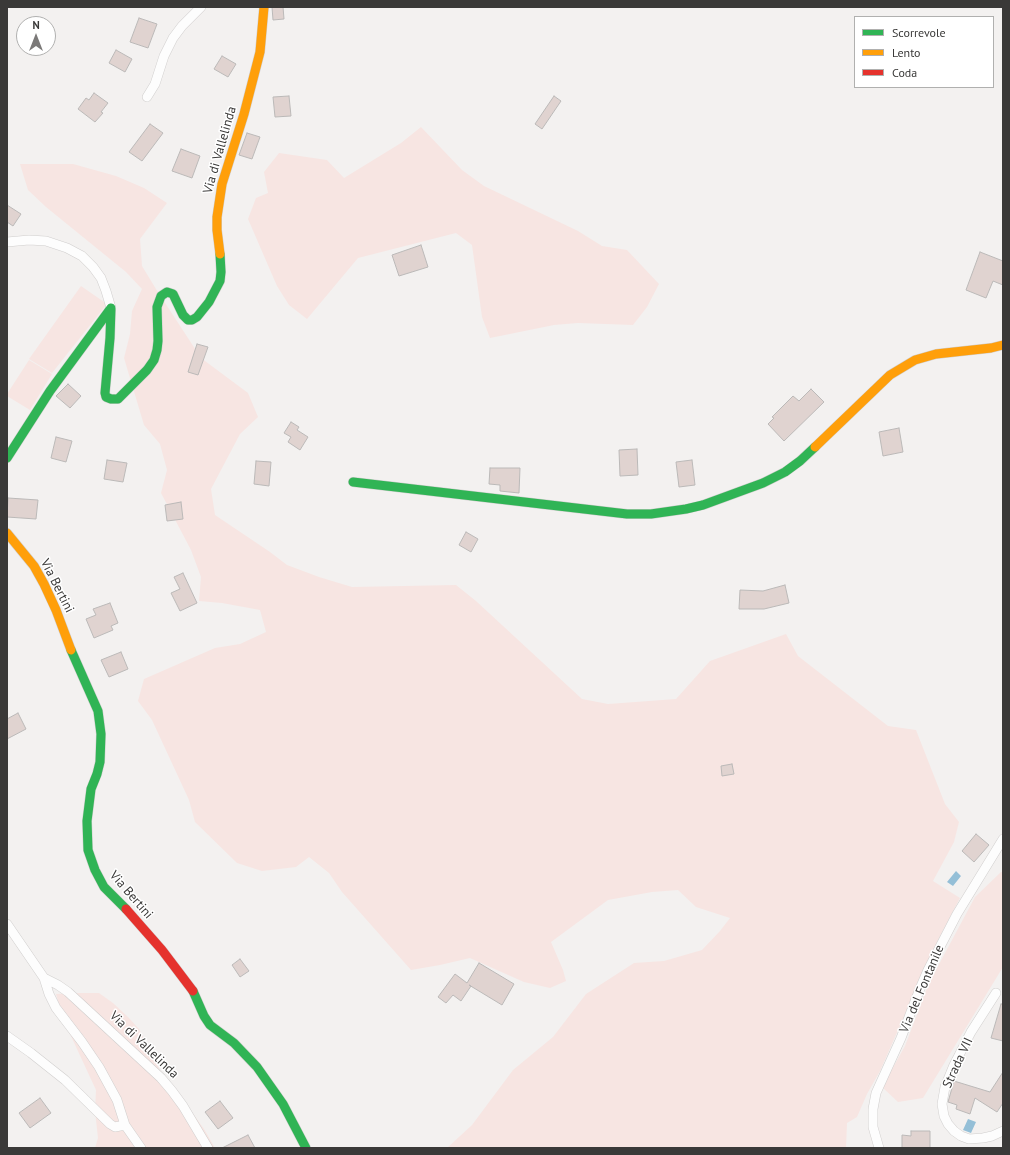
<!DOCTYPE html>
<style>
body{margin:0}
#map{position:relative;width:1010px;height:1155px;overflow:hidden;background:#f3f1f0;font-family:"PT Sans",sans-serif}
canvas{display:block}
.frame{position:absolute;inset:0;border:8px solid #3a3938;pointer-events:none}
.legend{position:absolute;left:854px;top:16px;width:140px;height:72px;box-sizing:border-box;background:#fff;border:1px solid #b0b0af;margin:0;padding:5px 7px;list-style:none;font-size:12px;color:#3a3938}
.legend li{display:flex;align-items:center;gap:8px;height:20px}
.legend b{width:20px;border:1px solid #b0b0af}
.north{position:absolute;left:16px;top:16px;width:40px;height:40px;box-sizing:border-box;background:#fff;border:1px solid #b0b0af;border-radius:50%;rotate:0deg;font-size:11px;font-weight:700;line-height:16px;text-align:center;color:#3a3938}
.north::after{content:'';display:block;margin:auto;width:14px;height:18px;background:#7b7978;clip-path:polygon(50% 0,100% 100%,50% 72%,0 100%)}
</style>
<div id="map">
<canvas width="1010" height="1155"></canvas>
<div class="frame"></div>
<ul class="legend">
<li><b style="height:5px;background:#30b455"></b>Scorrevole</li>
<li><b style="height:5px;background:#ff9f0a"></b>Lento</li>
<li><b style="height:5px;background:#e5322d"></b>Coda</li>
</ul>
<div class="north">N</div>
</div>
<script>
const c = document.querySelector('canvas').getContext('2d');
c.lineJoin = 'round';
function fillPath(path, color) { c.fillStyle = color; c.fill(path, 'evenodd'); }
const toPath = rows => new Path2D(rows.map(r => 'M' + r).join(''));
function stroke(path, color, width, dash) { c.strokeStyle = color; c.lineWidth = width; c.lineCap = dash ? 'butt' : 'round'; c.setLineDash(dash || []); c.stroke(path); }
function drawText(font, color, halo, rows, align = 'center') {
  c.font = font + ' "PT Sans",sans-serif'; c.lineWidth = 3; c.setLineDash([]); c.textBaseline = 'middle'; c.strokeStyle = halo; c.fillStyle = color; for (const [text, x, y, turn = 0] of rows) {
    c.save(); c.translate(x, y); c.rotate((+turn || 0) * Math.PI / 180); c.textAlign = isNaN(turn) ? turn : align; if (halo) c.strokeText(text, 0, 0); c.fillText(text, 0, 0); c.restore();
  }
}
fillPath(toPath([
 [421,127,462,170,484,186,578,231,602,246,627,250,659,284,647,307,633,325,578,323,554,325,490,338,482,317,472,245,456,233,358,258,307,319,289,305,277,286,248,219,256,198,268,193,264,172,279,153,327,160,344,178,401,143],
 [20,164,73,164,116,176,144,188,167,203,140,239,142,266,156,289,201,358,248,393,258,417,240,434,211,489,215,515,270,552,287,565,319,577,352,587,456,585,476,601,582,699,608,704,676,699,710,661,786,634,798,656,888,726,916,730,945,804,959,822,954,842,933,881,960,898,937,942,880,1071,867,1094,857,1117,847,1123,846,1148,447,1148,472,1125,513,1070,553,1037,586,994,634,963,664,961,702,950,720,931,730,918,696,907,678,890,652,892,608,900,551,942,563,970,566,981,550,988,524,982,470,958,440,965,411,970,342,892,329,873,309,857,296,867,262,871,237,863,195,822,189,800,152,720,138,701,144,679,215,648,240,644,266,632,260,610,222,603,199,601,201,577,191,550,161,493,167,470,160,444,144,425,124,358,130,334,132,311,142,289,126,272,46,207,28,190],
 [81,286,107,304,52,373,29,359],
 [29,360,52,374,30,410,7,396,7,394],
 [1001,872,1003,872,1003,967,923,1098,898,1102,882,1087,905,1046,929,983,975,897],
 [74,993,99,993,113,1003,128,1017,139,1029,164,1078,186,1104,204,1129,215,1148,95,1148,98,1138,95,1111,96,1090,64,1021,56,994]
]), '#f7e5e2');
fillPath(toPath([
 [956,871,961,876,953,886,947,882],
 [968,1119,976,1122,971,1133,963,1130]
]), '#94bfd7');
const building = toPath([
 [272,7,283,7,284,19,273,20,272,7],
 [139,18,157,24,148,48,130,42,139,18],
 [116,50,132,59,125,72,109,63,116,50],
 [222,56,236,64,228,77,214,69,222,56],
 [94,93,108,103,101,112,103,113,95,122,78,109,86,98,89,100,94,93],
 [289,96,291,116,275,117,273,97,289,96],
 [554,96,561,101,542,129,535,124,554,96],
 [150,124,163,133,142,161,129,152,150,124],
 [247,133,260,137,252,159,239,155,247,133],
 [181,149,200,156,192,178,172,171,181,149],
 [7,205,21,214,13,226,7,222,7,205],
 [421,245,428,267,399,276,392,255,421,245],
 [980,252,1003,261,1003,285,993,281,986,298,966,290,980,252],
 [197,344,208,347,198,375,188,372,197,344],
 [68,384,81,396,70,408,56,396,68,384],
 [811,389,824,402,784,441,768,424,774,418,772,417,793,396,799,401,811,389],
 [291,422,299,427,297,430,308,437,300,450,288,442,291,437,284,433,291,422],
 [899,428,903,452,883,456,879,432,899,428],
 [56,437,72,441,66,462,51,458,56,437],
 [637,449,638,475,620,476,619,450,637,449],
 [107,460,127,463,123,482,104,479,107,460],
 [692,460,695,485,679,487,676,462,692,460],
 [256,461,271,462,269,486,254,484,256,461],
 [490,468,520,468,519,493,500,491,500,485,489,484,490,468],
 [8,498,38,500,36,519,7,517,8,498],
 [181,502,183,519,167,521,165,505,181,502],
 [466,532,478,539,471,552,459,545,466,532],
 [183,573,197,603,180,611,171,593,180,589,174,577,183,573],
 [785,585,789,603,764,609,739,609,740,590,763,591,785,585],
 [110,603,118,623,111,626,113,630,94,638,86,619,96,615,93,609,110,603],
 [121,652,128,669,109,677,101,660,121,652],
 [18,713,26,729,7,739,7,719,18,713],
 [732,764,734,774,722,776,721,766,732,764],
 [976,834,989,845,974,862,962,851,976,834],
 [240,959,249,971,240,977,232,965,240,959],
 [479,963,514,984,502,1005,469,985,471,986,461,1001,453,995,446,1003,438,997,455,974,467,983,479,963],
 [1001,1004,1003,1004,1003,1041,991,1038,1001,1004],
 [1003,1072,1003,1103,997,1112,975,1098,970,1114,956,1109,957,1105,948,1102,954,1081,990,1092,1003,1072],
 [40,1098,51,1113,30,1128,19,1113,40,1098],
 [220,1101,233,1118,218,1129,205,1112,220,1101],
 [911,1131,930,1131,930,1148,902,1148,902,1135,911,1136,911,1131],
 [248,1135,255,1148,222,1148,248,1135]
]);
fillPath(building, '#e0d3d0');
stroke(building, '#bbb9b8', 1);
const street = toPath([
 [147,97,155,84,164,56,173,38,182,26,201,7],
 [7,242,29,240,46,241,67,248,82,256,93,267,101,278,106,291,111,308],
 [7,924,44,978,49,994,56,1008,82,1042,99,1067,117,1100,125,1125,115,1127,110,1124,65,1080,31,1053,7,1036],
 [44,978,58,985,68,992,161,1078,172,1091,183,1106,208,1148],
 [996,993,971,1032,954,1065,945,1087,942,1104,944,1116,948,1124,954,1131,961,1136,969,1139,983,1138,992,1136,1003,1131],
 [125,1125,141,1148],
 [879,1148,873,1127,873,1109,876,1093,901,1038,919,991,928,970,957,914,1003,839]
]);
const fast = toPath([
 [7,458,50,391,111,308,110,338,105,393,106,397,111,399,118,399,147,370,154,360,157,350,158,341,157,307,161,296,167,292,173,294,183,315,188,320,192,320,197,317,209,302,220,281,221,272,220,254],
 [353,482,627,514,651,514,686,509,703,505,763,483,785,472,800,461,815,447],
 [71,650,98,711,101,734,100,762,97,774,91,789,87,821,88,850,95,870,104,887,126,909],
 [193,991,204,1016,210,1025,234,1043,257,1067,283,1104,306,1148]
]);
const slow = toPath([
 [220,254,217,230,217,217,222,184,244,114,260,52,264,7],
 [815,447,890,375,915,360,936,354,991,348,1003,345],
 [7,533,34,566,44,584,56,610,71,650]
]);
const jam = toPath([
 [126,909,162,950,193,991]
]);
stroke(street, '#d0cecd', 10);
stroke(fast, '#d0cecd', 10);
stroke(slow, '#d0cecd', 10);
stroke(jam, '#d0cecd', 10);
stroke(street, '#fdfdfd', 9);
stroke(fast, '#30b455', 9);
stroke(slow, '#ff9f0a', 9);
stroke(jam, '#e5322d', 9);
drawText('13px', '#3a3938', '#fff', [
 ["Via di Vallelinda",220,150,-74],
 ["Via Bertini",57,586,63],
 ["Via Bertini",131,895,49],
 ["Via del Fontanile",922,989,-67],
 ["Via di Vallelinda",144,1045,44],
 ["Strada VII",958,1063,-65]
]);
</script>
